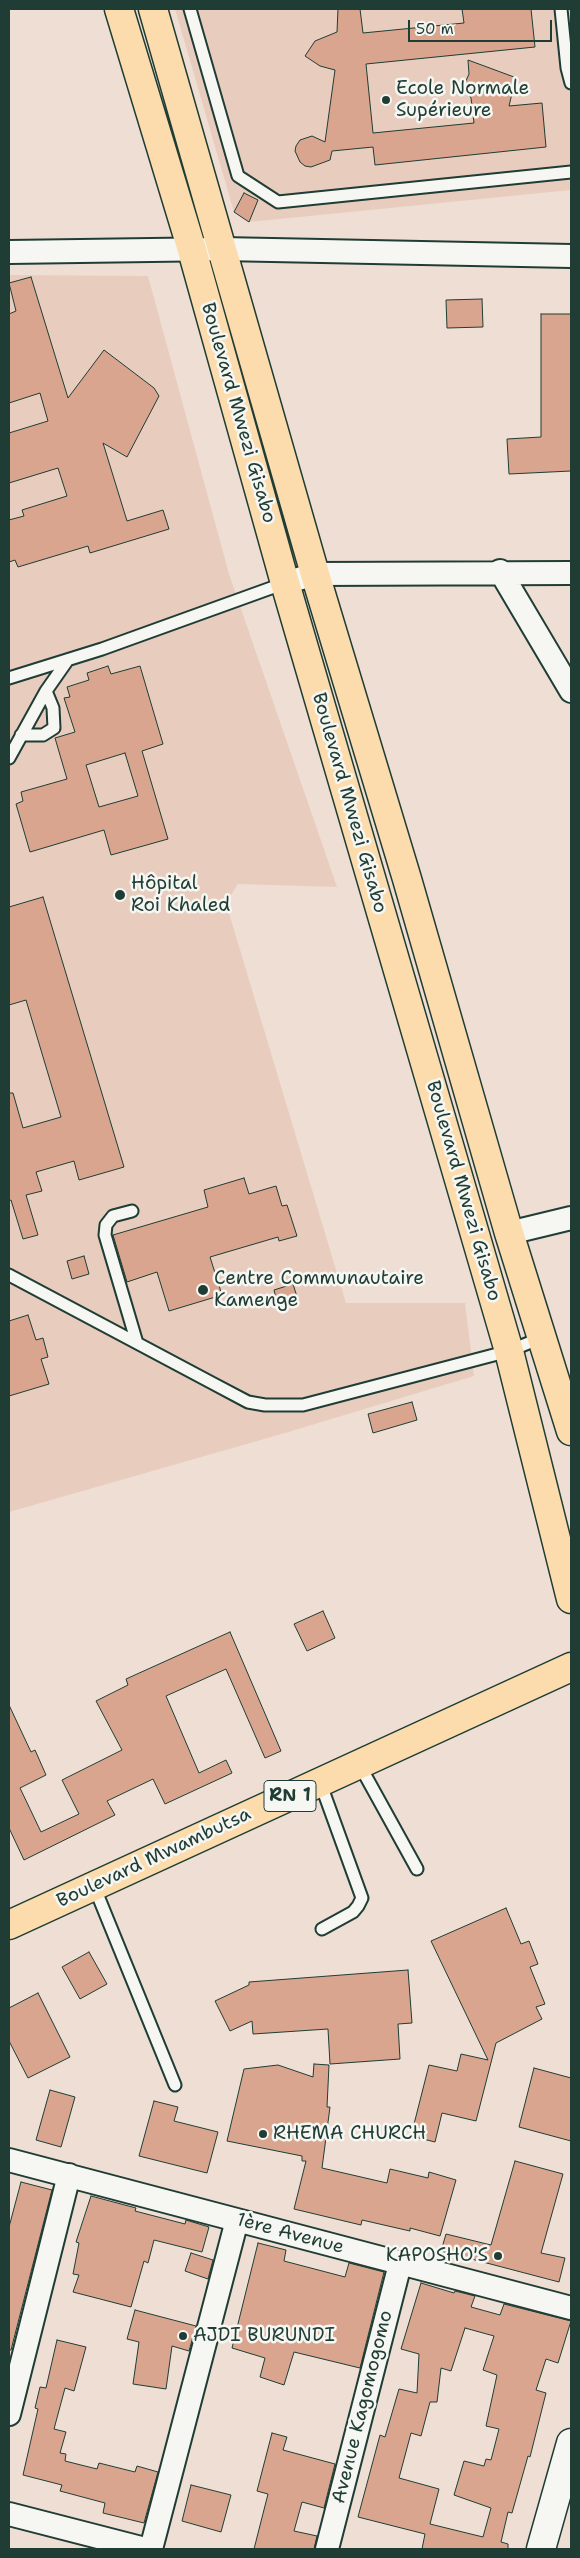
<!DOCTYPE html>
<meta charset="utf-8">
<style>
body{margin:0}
#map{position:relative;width:580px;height:2558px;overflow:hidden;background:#eeded4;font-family:"Shantell Sans",sans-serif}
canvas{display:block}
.frame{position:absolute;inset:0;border:10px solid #1f3d34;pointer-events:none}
.scale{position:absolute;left:408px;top:20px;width:144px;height:22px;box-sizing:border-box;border:2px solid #1f3d34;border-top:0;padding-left:6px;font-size:15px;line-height:18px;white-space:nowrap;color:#1f3d34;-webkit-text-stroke:4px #f6f6f2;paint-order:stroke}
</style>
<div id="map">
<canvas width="580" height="2558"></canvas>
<div class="frame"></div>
<div class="scale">50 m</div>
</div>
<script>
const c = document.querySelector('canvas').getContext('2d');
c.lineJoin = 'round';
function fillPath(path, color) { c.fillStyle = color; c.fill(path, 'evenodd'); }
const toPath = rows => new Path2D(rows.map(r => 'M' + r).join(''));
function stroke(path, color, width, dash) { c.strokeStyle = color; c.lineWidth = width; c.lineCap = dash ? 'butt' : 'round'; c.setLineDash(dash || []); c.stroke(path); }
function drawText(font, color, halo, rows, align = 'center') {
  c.font = font + ' "Shantell Sans",sans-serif'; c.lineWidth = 5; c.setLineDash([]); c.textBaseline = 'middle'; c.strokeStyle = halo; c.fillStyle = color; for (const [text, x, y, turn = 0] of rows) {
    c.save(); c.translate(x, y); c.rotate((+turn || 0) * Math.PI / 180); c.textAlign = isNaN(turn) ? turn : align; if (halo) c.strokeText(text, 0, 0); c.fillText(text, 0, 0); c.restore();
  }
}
fillPath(toPath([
 [175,9,571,9,571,190,249,222,234,212],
 [9,275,148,276,229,574,337,887,238,884,226,903,346,1303,465,1303,474,1376,285,1433,9,1512]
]), '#e8cdbf');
const building = toPath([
 [338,9,360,9,363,33,464,23,462,9,531,9,535,47,366,64,373,133,474,123,471,98,467,91,465,83,469,74,468,60,514,77,514,85,509,106,542,103,546,147,375,165,373,147,332,151,330,160,311,167,305,166,300,162,295,151,296,146,300,140,312,136,325,142,335,70,320,66,305,56,315,41,337,32,338,9],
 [244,193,258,200,249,222,234,212,244,193],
 [31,277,68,398,104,350,154,388,159,396,127,457,103,443,127,521,163,510,169,529,90,553,88,546,18,567,15,560,9,562,9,520,24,516,22,510,67,496,58,468,9,483,9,433,48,421,40,393,9,403,9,314,16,311,9,283,31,277],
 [482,299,483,327,447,328,446,300,482,299],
 [541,314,571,314,571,471,509,474,507,439,541,437,541,314],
 [108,666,111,674,140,666,163,744,142,751,168,839,111,855,104,830,30,852,16,804,23,801,21,792,67,779,55,738,75,732,64,698,70,697,67,687,89,680,87,673,108,666],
 [125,753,138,796,99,807,86,765,125,753],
 [43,897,124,1167,79,1180,74,1161,36,1172,42,1191,26,1195,38,1235,23,1239,11,1200,9,1201,9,1093,13,1093,23,1128,61,1117,26,1000,9,1005,9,907,43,897],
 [244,1178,249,1194,276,1186,282,1206,287,1205,297,1236,279,1241,278,1237,210,1257,222,1295,169,1311,157,1272,127,1282,113,1235,208,1207,204,1190,244,1178],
 [84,1256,89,1274,72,1279,67,1261,84,1256],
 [293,1284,298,1300,278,1306,274,1290,293,1284],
 [28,1315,36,1340,43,1338,48,1357,41,1359,49,1384,9,1396,9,1321,28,1315],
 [412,1402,417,1420,373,1433,368,1414,412,1402],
 [323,1611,335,1638,307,1651,294,1624,323,1611],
 [230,1632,281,1751,265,1758,226,1669,166,1696,199,1773,226,1760,232,1773,165,1804,153,1779,107,1801,115,1815,24,1860,9,1828,9,1705,31,1752,35,1750,46,1775,20,1788,41,1832,79,1814,62,1780,122,1750,96,1701,128,1685,126,1679,230,1632],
 [506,1908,521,1944,529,1941,538,1964,530,1967,545,2004,536,2007,542,2019,496,2043,476,2121,442,2113,435,2142,411,2136,429,2065,457,2071,461,2054,488,2060,431,1941,506,1908],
 [89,1952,107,1984,80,1999,62,1967,89,1952],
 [408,1970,412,2023,398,2024,400,2059,330,2064,328,2029,253,2034,252,2021,230,2031,215,2001,249,1985,249,1982,408,1970],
 [38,1993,70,2057,28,2078,9,2041,9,2008,38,1993],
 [314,2064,329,2065,327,2107,330,2107,322,2168,387,2183,390,2169,428,2178,429,2172,456,2180,440,2236,410,2228,410,2231,362,2220,361,2225,294,2209,306,2161,302,2161,302,2156,227,2141,244,2069,278,2065,313,2077,314,2064],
 [534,2068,571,2078,571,2141,519,2127,534,2068],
 [50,2090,75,2097,61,2147,36,2140,50,2090],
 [154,2101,178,2107,174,2121,218,2132,207,2173,139,2156,154,2101],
 [515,2161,563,2174,541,2253,565,2258,559,2282,441,2251,446,2234,491,2245,515,2161],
 [21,2182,52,2190,11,2350,9,2350,9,2227,21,2182],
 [91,2196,136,2208,135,2211,185,2224,186,2220,209,2227,202,2252,154,2240,148,2263,144,2261,131,2307,73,2292,79,2275,73,2274,79,2243,76,2242,91,2196],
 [258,2243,286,2250,284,2261,345,2277,349,2263,384,2272,360,2368,294,2352,284,2385,260,2377,265,2358,232,2348,258,2243],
 [191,2253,213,2260,208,2279,185,2271,191,2253],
 [421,2283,454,2293,455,2291,475,2296,471,2307,500,2315,504,2304,571,2321,558,2363,546,2359,536,2390,546,2393,530,2457,528,2456,512,2513,508,2512,501,2542,508,2544,508,2549,422,2549,425,2534,358,2517,380,2435,385,2437,399,2389,417,2393,419,2354,401,2349,421,2283],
 [465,2328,494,2336,483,2370,497,2375,486,2426,499,2429,491,2460,486,2459,484,2466,464,2461,454,2495,491,2508,483,2537,430,2524,439,2489,399,2478,411,2433,421,2436,430,2402,437,2402,441,2368,451,2371,465,2328],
 [135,2310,196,2326,189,2351,172,2346,166,2389,133,2384,139,2342,127,2339,135,2310],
 [57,2340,86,2347,74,2391,65,2388,54,2429,66,2432,60,2453,66,2454,65,2461,97,2469,99,2463,135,2472,137,2466,158,2472,144,2523,103,2513,105,2503,60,2491,62,2485,23,2475,38,2409,35,2408,40,2387,46,2388,57,2340],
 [272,2433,287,2437,283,2450,335,2464,324,2508,302,2502,294,2531,317,2536,314,2549,254,2549,268,2494,257,2491,272,2433],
 [191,2485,231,2495,221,2532,182,2521,191,2485]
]);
fillPath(building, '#daa58f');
stroke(building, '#1f3d34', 1);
const service = toPath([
 [190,9,238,176,278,202,571,172],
 [561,9,567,68,571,83],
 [9,678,102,649,285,583],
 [21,735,43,735,54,728,53,708,46,691],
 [9,758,46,691,67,661],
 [132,1211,113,1216,106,1225,105,1235,137,1343],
 [9,1275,214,1384,248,1402,265,1405,303,1405,509,1351,543,1337],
 [359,1764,417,1869],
 [320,1782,362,1898,358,1906,353,1912,322,1929],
 [94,1886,175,2085]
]);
const minor = toPath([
 [9,252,222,249,571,256],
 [500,571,571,691],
 [285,583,315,574,571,573],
 [509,1233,571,1218],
 [9,2160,571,2308],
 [9,2414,69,2175],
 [9,2514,145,2549],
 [151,2549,237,2220],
 [327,2549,400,2264]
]);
const tertiary = toPath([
 [541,2549,571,2443]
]);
const primary = toPath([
 [119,9,192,250,285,583,509,1351,571,1599],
 [153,9,315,574,407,879,509,1233,571,1431]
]);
const trunk = toPath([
 [9,1925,571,1667]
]);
stroke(service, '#1f3d34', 15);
stroke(minor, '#1f3d34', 26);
stroke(tertiary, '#1f3d34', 31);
stroke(primary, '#1f3d34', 31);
stroke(trunk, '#1f3d34', 31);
stroke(service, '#f6f6f2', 11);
stroke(minor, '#f6f6f2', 22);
stroke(tertiary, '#f6f6f2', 28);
stroke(primary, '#fcdcac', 28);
stroke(trunk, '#fcdcac', 28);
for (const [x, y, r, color] of [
 [386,100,5,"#1f3d34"],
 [120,895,6,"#1f3d34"],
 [203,1290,6,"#1f3d34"],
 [263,2134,5,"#1f3d34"],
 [498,2256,5,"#1f3d34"],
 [183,2336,5,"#1f3d34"]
]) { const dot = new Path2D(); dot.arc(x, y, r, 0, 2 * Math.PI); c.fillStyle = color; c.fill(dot); stroke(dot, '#f6f6f2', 2); }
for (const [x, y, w] of [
 [290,1796,52]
]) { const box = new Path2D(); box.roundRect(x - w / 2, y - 15.5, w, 31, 4); c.fillStyle = '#f6f6f2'; c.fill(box); stroke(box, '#1f3d34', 1); }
drawText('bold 18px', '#1f3d34', null, [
 ["RN 1",290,1796]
]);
drawText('19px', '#1f3d34', '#f6f6f2', [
 ["Ecole Normale",396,89],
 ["Supérieure",396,111],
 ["Hôpital",131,884],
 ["Roi Khaled",131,906],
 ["Centre Communautaire",214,1279],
 ["Kamenge",214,1301],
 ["RHEMA CHURCH",273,2134],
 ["KAPOSHO'S",488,2256,"right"],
 ["AJDI BURUNDI",193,2336]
], 'left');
drawText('19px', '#1f3d34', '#f6f6f2', [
 ["Boulevard Mwezi Gisabo",238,413,74],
 ["Boulevard Mwezi Gisabo",349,803,74],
 ["Boulevard Mwezi Gisabo",463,1191,74],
 ["Boulevard Mwambutsa",154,1858,-25],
 ["1ère Avenue",290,2234,15],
 ["Avenue Kagomogomo",363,2407,-76]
]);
</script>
